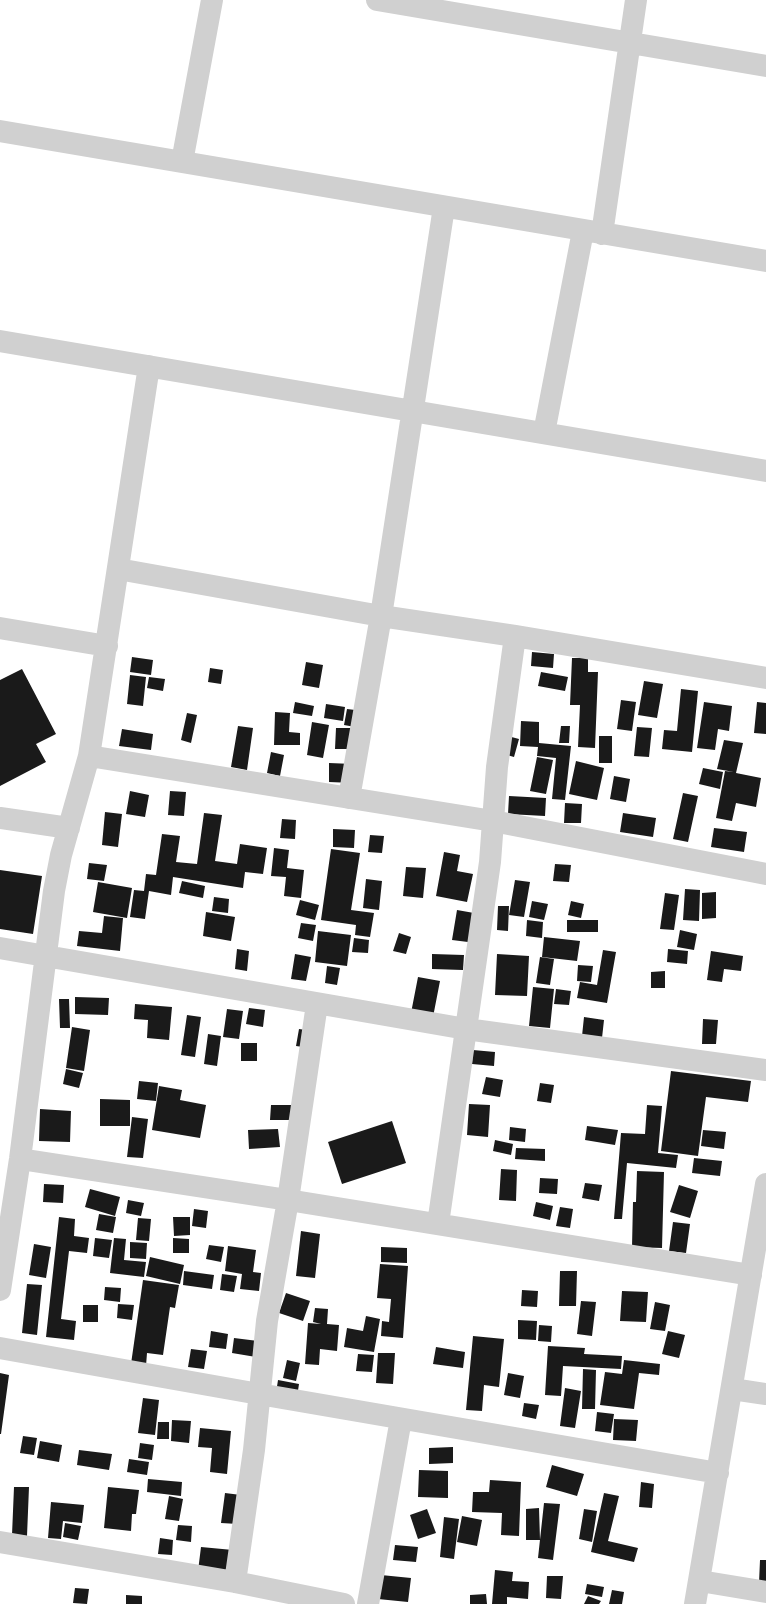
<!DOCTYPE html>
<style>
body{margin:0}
canvas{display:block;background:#fff}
</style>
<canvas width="766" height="1604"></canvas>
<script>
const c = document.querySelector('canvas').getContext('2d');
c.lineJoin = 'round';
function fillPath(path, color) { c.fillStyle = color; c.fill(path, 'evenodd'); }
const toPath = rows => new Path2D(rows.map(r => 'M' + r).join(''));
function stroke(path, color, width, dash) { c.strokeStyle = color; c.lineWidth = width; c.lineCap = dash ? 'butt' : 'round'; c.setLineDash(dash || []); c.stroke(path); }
fillPath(toPath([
 [532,652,554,654,553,668,531,666],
 [132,657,153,660,151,675,130,672],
 [572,658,588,658,588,672,598,672,595,748,578,747,580,705,570,705],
 [306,662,323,665,319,688,302,685],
 [210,668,223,670,221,684,208,682],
 [22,669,56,734,36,744,46,762,0,786,0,680],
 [541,672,568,677,565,691,538,686],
 [130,675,146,677,143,706,127,704],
 [149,677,165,679,163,691,147,688],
 [644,681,663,684,657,718,638,715],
 [681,689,698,691,692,752,662,749,664,730,677,731],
 [621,700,636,702,632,731,617,729],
 [295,702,314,706,312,716,293,713],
 [704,702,732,706,729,731,718,729,715,750,697,748],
 [757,702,766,703,766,734,754,733],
 [326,704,345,707,343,721,324,718],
 [347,709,364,711,361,728,344,725],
 [275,712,290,713,289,732,300,733,300,745,274,745],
 [187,713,197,715,191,743,181,740],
 [521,721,539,722,539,743,571,746,565,800,552,799,556,758,537,756,538,747,520,746],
 [312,722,329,725,323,758,307,755],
 [238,726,253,728,247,770,231,767],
 [561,726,570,726,569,743,559,743],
 [637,727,652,728,649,757,634,756],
 [336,728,356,728,356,749,335,749],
 [122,729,153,734,151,750,119,746],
 [504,735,519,739,514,757,500,753],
 [599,736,612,736,612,763,599,763],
 [724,740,743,743,736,773,761,778,756,807,736,803,732,821,716,818,725,771,734,772,717,769],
 [271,752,284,755,280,776,267,773],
 [537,757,553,760,546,794,530,791],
 [576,761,604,768,597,800,569,794],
 [329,763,353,764,353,783,329,782],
 [703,768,723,772,720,789,699,784],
 [614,776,630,779,626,802,610,799],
 [130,791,149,795,145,817,126,814],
 [170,791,186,792,184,816,168,815],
 [683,793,698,796,688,842,673,839],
 [509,796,546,798,545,816,508,814],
 [565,803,582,804,581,823,564,823],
 [105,812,122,814,118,847,102,845],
 [204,813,222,815,215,861,237,864,240,844,267,848,263,874,245,872,243,888,173,877,171,895,149,891,145,919,130,917,134,890,144,891,146,874,156,875,162,834,180,836,176,862,197,864],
 [623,813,656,818,653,837,620,832],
 [282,819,296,820,295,839,280,838],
 [714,828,747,832,744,852,711,847],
 [333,829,355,830,354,848,333,847],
 [370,835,384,836,382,853,368,852],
 [274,848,289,850,287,868,304,870,301,898,284,896,286,877,271,876],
 [331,849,360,853,351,910,374,913,370,937,355,935,356,925,321,920],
 [444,852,460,855,457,871,473,874,467,902,436,896],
 [89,863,107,865,104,881,87,879],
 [555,864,571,865,569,882,553,881],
 [406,867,426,868,423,898,403,896],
 [0,870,42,876,33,934,0,929],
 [366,879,382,881,379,910,363,908],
 [515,880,530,882,524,917,509,915],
 [182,881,205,886,203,898,179,893],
 [98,882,132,888,127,918,93,912],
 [685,889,700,890,699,921,683,920],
 [716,892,716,918,702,919,702,893],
 [665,893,679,895,674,930,660,929],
 [214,897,229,899,228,913,212,911],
 [300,900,319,905,315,920,296,915],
 [532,901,548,904,544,920,529,917],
 [571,901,584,904,581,918,568,915],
 [498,906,509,906,508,931,497,930],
 [457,910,474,913,468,942,452,940],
 [206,912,235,917,231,941,203,936],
 [104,916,123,918,120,951,77,946,79,931,102,933],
 [527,920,543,922,542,938,526,936],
 [567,920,598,920,598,932,567,932],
 [301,923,316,925,313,941,298,938],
 [680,930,697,934,694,950,677,947],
 [318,931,351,935,347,966,315,962],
 [399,933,411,937,406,954,393,951],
 [544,937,580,941,577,961,542,957],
 [354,938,369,940,368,953,352,952],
 [237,949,249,951,247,971,235,969],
 [668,949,688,951,687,964,667,962],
 [603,950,616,952,607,1003,577,998,580,982,597,985],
 [711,951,743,956,741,971,724,969,722,982,707,980],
 [295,954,311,957,306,981,291,979],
 [432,954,464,955,463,970,432,969],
 [497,954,529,956,527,996,495,995],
 [540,957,554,959,550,985,536,983],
 [578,965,593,966,591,982,577,981],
 [327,966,340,968,337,985,325,983],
 [665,971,665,988,651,988,651,972],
 [418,977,440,981,433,1017,411,1013],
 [533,987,554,989,550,1028,529,1026],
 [556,989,571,991,569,1005,554,1004],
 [75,997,109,998,108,1015,75,1014],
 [59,999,69,999,70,1028,60,1028],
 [135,1004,172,1007,169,1040,147,1038,148,1020,134,1019],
 [249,1008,265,1010,263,1027,246,1024],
 [227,1009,243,1011,239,1039,223,1037],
 [187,1015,201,1017,195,1057,181,1055],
 [584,1017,604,1020,602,1038,582,1036],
 [703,1019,718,1020,716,1044,702,1044],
 [72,1027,90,1030,84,1071,66,1068],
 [299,1029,313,1031,310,1048,296,1046],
 [208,1034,221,1036,217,1066,204,1064],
 [241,1043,257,1043,257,1061,241,1061],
 [473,1050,495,1052,494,1066,472,1064],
 [66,1069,83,1073,79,1088,63,1084],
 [671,1071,751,1081,748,1102,706,1097,698,1156,661,1151],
 [486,1077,503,1080,500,1097,482,1094],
 [139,1081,158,1083,156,1101,137,1099],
 [540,1083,554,1085,551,1103,537,1101],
 [159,1086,182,1090,180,1100,206,1105,200,1138,152,1130],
 [100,1099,130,1100,130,1126,100,1126],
 [469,1104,490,1105,488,1137,467,1135],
 [271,1105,302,1105,302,1120,270,1120],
 [647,1105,662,1106,658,1153,678,1155,676,1168,627,1163,622,1219,614,1219,621,1133,645,1134],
 [40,1109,71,1111,70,1142,39,1141],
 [132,1117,148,1119,143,1158,127,1157],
 [392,1121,406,1163,342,1184,328,1142],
 [587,1126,618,1130,615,1145,585,1140],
 [510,1127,526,1129,525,1142,509,1140],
 [278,1129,280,1147,249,1149,248,1130],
 [703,1130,726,1132,724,1149,701,1146],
 [495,1140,513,1144,511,1155,493,1151],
 [516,1148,545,1149,545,1161,515,1159],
 [694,1158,722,1161,720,1176,692,1173],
 [501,1169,517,1170,516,1201,499,1200],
 [637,1171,664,1172,662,1248,632,1247,633,1202,636,1202],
 [540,1178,558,1179,557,1194,539,1193],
 [585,1183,602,1185,599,1201,582,1198],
 [44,1184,64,1185,63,1203,43,1202],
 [679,1185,698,1191,690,1218,670,1212],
 [90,1189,120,1197,115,1216,85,1207],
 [128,1200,144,1203,141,1216,126,1213],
 [536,1202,553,1206,550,1220,533,1216],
 [560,1207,573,1209,570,1228,556,1226],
 [194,1209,208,1211,206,1228,192,1226],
 [99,1214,116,1217,113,1233,96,1230],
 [59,1217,75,1219,74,1236,89,1238,87,1253,69,1251,61,1319,76,1321,74,1340,46,1337],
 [173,1217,190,1217,190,1235,174,1236],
 [138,1218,151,1219,149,1241,136,1240],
 [673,1222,690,1224,686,1253,669,1251],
 [301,1231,320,1234,315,1278,296,1276],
 [95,1238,112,1240,109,1258,93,1256],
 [114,1238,126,1239,124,1260,146,1262,144,1277,110,1273],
 [173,1238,189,1239,189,1253,173,1253],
 [130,1242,147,1243,146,1259,130,1258],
 [34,1244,51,1247,46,1278,29,1275],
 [209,1245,224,1247,221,1262,206,1259],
 [228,1246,256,1250,253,1272,261,1273,259,1291,240,1289,242,1274,225,1271],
 [381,1247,407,1248,407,1263,381,1262],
 [150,1257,184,1265,180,1284,146,1276],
 [380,1264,408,1266,403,1338,381,1336,382,1321,389,1322,391,1299,377,1298],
 [184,1271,214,1275,212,1289,183,1285],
 [560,1271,577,1271,576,1306,559,1306],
 [222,1274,237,1276,234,1292,220,1290],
 [143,1280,179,1285,175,1308,170,1307,163,1355,147,1353,146,1366,131,1364],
 [27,1284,42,1285,37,1335,22,1333],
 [105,1287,121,1288,120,1302,104,1300],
 [522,1290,538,1291,537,1307,521,1306],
 [622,1291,648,1292,646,1322,620,1321],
 [286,1293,310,1301,303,1321,279,1313],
 [581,1301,596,1302,592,1336,577,1334],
 [655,1302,670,1305,665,1331,650,1329],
 [118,1304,134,1305,132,1320,117,1318],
 [83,1305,98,1305,98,1322,83,1322],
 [315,1308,328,1309,327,1324,339,1325,337,1351,320,1349,319,1365,305,1364,308,1323,321,1324,313,1322],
 [366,1316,380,1319,374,1352,344,1347,347,1328,363,1331],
 [518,1320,537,1321,536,1340,518,1339],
 [539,1325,552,1326,551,1342,538,1341],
 [211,1331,228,1334,226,1349,209,1347],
 [668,1331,685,1335,679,1358,662,1354],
 [473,1336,504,1339,499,1387,484,1385,482,1411,466,1410],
 [234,1338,258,1341,256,1357,232,1353],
 [548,1346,585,1348,584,1354,622,1356,621,1369,563,1366,561,1396,545,1395],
 [436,1347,465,1352,463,1368,433,1364],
 [191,1349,207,1351,204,1369,188,1367],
 [378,1353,395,1353,393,1384,376,1383],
 [358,1354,374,1355,372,1372,356,1371],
 [287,1360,300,1363,296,1381,283,1378],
 [624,1360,660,1364,659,1375,639,1373,634,1409,600,1405,605,1372,622,1374],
 [583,1369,596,1370,595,1409,582,1409],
 [0,1373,9,1375,1,1434,0,1434],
 [508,1373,524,1376,520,1398,504,1395],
 [278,1380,299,1384,297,1397,276,1393],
 [565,1388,581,1391,575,1428,560,1426],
 [143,1398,159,1400,155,1435,138,1433],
 [524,1403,539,1405,536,1419,522,1416],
 [597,1412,614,1414,611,1433,595,1431],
 [614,1419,638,1420,636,1441,613,1440],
 [172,1420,191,1421,189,1443,171,1441],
 [158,1422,169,1422,169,1439,157,1439],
 [200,1428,231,1431,227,1474,210,1472,212,1448,198,1447],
 [23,1436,37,1438,34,1455,20,1453],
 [40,1441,62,1445,59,1462,37,1458],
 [140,1443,154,1445,152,1460,138,1458],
 [453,1447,453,1463,429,1464,429,1448],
 [79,1450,112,1454,109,1470,77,1465],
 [129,1459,149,1462,147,1475,127,1472],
 [552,1465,584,1474,577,1496,546,1487],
 [419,1470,448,1471,448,1498,418,1497],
 [148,1479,182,1482,181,1496,147,1492],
 [490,1480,521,1482,519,1536,501,1535,502,1513,472,1512,473,1492,489,1492],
 [641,1482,654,1484,652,1508,639,1507],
 [14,1487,29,1487,27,1536,12,1535],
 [108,1487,139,1490,136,1514,132,1514,131,1531,104,1528],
 [225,1493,241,1495,238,1524,221,1523],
 [604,1493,619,1496,608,1541,638,1548,634,1562,591,1552],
 [169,1496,183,1499,179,1521,165,1519],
 [51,1502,84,1505,82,1523,63,1521,61,1539,48,1538],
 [544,1503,560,1504,553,1560,538,1558],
 [539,1508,540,1540,526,1540,526,1509],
 [427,1509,436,1533,418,1539,410,1515],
 [584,1509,597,1511,592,1542,579,1539],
 [462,1516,482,1520,477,1546,457,1542],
 [444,1517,459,1519,454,1559,440,1557],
 [65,1523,81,1526,78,1540,63,1537],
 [178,1525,192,1526,191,1542,176,1540],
 [160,1538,173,1540,172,1555,158,1554],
 [395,1545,418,1547,416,1562,393,1560],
 [201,1547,233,1550,230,1575,198,1571],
 [760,1560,766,1560,766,1583,759,1583],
 [495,1570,513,1572,512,1581,529,1582,528,1599,507,1597,507,1604,492,1604],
 [381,1575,411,1578,408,1602,378,1599],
 [547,1576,563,1576,561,1599,546,1598],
 [587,1584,604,1587,602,1597,585,1594],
 [75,1588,89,1589,87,1604,73,1603],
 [612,1590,624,1592,622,1604,609,1604],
 [486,1594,487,1604,470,1604,470,1595],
 [126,1595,142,1596,142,1604,126,1604],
 [588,1596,601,1601,599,1604,584,1604]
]), '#1a1a1a');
stroke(toPath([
 [377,0,766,66],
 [0,131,766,261],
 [182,162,212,0],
 [602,234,636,0],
 [0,341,766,471],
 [544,433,583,231],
 [118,569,381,616,515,636,766,678],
 [0,628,107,646],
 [89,756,493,821,766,874],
 [349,798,381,616,444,207],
 [0,818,69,828],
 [0,948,466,1029,766,1070],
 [20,1159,288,1200,751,1275],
 [438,1224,490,862,497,767,515,636],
 [0,1290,20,1159,54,891,61,855,89,756,149,366],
 [0,1348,259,1394,718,1473],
 [732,1389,766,1394],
 [0,1542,235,1582,344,1604],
 [700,1581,766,1592],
 [235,1582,254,1450,267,1321,288,1200,317,1004],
 [368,1604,401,1419],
 [695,1604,766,1184]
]), '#d0d0d0', 22);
</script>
